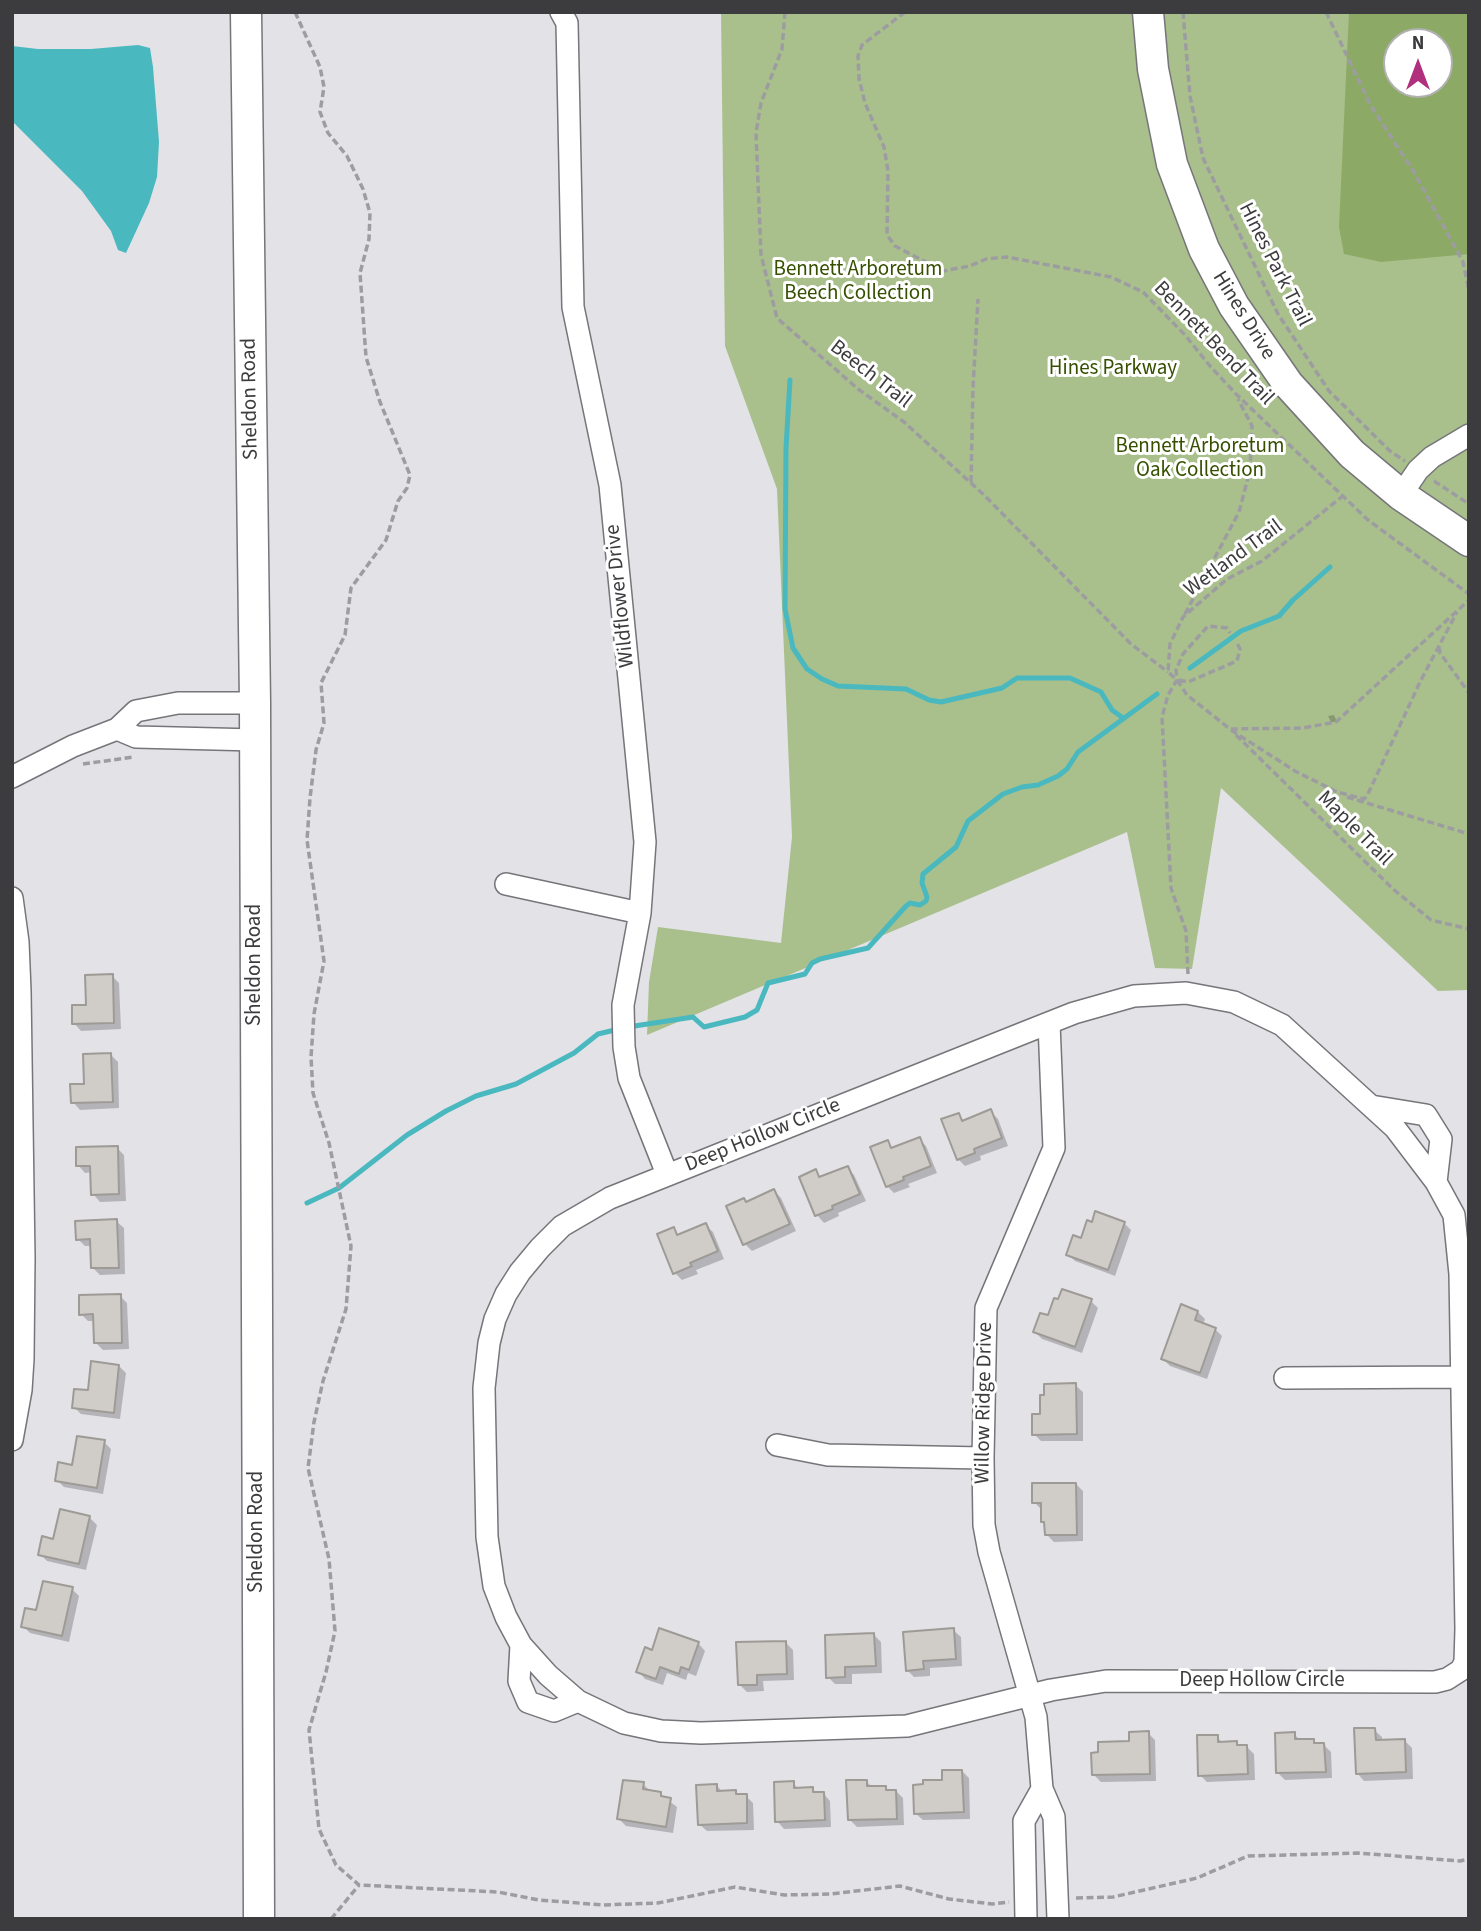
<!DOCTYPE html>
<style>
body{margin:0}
#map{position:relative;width:1481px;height:1931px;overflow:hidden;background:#e2e2e7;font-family:"Source Sans 3",sans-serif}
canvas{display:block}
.frame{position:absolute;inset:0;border:14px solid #3c3c3e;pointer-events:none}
.north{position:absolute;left:1383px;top:28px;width:70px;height:70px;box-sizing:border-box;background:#fff;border:2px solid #b1b1b2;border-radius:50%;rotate:0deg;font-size:19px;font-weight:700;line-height:28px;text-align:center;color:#3c3c3e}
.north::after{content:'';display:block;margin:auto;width:24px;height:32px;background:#b0307d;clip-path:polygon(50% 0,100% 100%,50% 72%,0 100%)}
</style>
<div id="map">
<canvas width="1481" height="1931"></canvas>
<div class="frame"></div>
<div class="north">N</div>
</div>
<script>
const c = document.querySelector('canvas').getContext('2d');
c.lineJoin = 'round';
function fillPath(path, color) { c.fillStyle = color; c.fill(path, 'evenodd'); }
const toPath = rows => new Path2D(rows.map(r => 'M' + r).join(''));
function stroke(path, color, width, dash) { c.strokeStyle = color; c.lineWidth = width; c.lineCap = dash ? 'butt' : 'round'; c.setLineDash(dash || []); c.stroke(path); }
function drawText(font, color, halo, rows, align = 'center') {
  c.font = font + ' "Source Sans 3",sans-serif'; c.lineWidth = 6; c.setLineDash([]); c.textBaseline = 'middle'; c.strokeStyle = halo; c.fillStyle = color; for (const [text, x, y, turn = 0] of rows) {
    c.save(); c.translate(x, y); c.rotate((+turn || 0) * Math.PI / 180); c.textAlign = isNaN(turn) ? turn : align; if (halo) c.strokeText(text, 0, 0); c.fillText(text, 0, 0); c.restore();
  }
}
fillPath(toPath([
 [721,12,1469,12,1469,990,1438,991,1221,788,1192,969,1155,968,1127,832,647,1035,649,982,658,927,781,943,792,837,777,489,725,346],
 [1397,42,1439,42,1439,84,1397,84]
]), '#a9c08c');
fillPath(toPath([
 [1349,12,1469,12,1469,254,1381,262,1344,254,1339,227],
 [1397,42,1439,42,1439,84,1397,84]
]), '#8caa65');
fillPath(toPath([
 [138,45,150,48,153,67,159,142,157,177,149,203,126,253,118,250,111,231,82,191,12,121,12,46,38,49,91,49]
]), '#4ab8bf');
fillPath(toPath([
 [1334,715,1337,722,1331,722,1328,716],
 [112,976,119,983,121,1029,81,1031,74,1023],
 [111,1055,118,1062,119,1108,80,1110,73,1102],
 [990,1111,998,1119,1008,1146,980,1156,981,1160,965,1166,958,1159,958,1115,965,1121],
 [919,1139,926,1146,937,1173,908,1184,910,1187,894,1193,887,1186,887,1142,894,1149],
 [117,1148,124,1155,126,1201,100,1202,93,1194,92,1172,85,1173,78,1165],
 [847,1168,854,1175,866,1201,838,1213,839,1216,824,1223,817,1215,801,1178,815,1171,822,1178],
 [774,1191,781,1198,796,1231,752,1251,745,1244,747,1203],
 [116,1221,124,1228,125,1274,100,1275,93,1268,92,1246,85,1246,78,1239],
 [1124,1223,1131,1230,1115,1276,1075,1261,1068,1254,1082,1240],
 [705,1225,713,1232,724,1259,696,1270,698,1274,682,1280,675,1273,673,1229,680,1236],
 [120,1296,127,1303,129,1349,103,1350,96,1343,95,1321,88,1321,81,1314],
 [1091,1301,1098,1308,1082,1353,1042,1339,1035,1332,1049,1317],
 [1198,1312,1205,1319,1203,1325,1215,1329,1222,1336,1207,1379,1170,1366,1163,1359],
 [119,1366,126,1373,120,1419,81,1414,74,1407],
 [1075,1385,1083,1392,1083,1441,1041,1441,1034,1434,1042,1415],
 [104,1442,111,1449,103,1494,64,1487,57,1480],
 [1076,1484,1083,1491,1083,1541,1054,1542,1046,1534,1046,1524,1043,1521,1041,1509,1034,1502],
 [90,1518,97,1525,86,1570,47,1561,40,1554,54,1541],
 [72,1589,79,1596,69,1642,30,1633,23,1626,37,1612],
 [953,1630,961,1637,962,1666,930,1668,930,1676,914,1677,907,1670],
 [874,1635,881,1642,882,1673,852,1674,852,1684,835,1684,828,1677],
 [785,1642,793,1650,794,1680,763,1681,764,1691,747,1692,740,1685],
 [698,1643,705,1651,696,1676,688,1673,686,1680,667,1673,663,1685,645,1679,638,1671,653,1652],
 [1374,1730,1382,1737,1382,1741,1404,1740,1412,1748,1413,1779,1364,1781,1357,1773],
 [1148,1733,1155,1740,1156,1781,1101,1782,1094,1775,1131,1743],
 [1294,1734,1301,1741,1313,1740,1318,1745,1324,1745,1331,1752,1332,1778,1285,1780,1278,1773],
 [1217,1737,1223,1743,1236,1743,1240,1747,1247,1747,1254,1754,1255,1780,1207,1782,1200,1775],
 [962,1771,969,1778,970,1819,923,1820,915,1813,944,1781],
 [866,1781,873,1788,885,1787,889,1791,896,1791,903,1798,904,1825,857,1827,849,1819],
 [793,1783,800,1790,813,1789,817,1794,823,1793,830,1801,831,1827,784,1829,777,1821],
 [643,1784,651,1792,660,1794,677,1807,673,1833,626,1826,619,1819],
 [716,1785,723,1792,735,1792,739,1796,746,1796,753,1803,754,1830,707,1831,699,1824]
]), '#0003');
stroke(toPath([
 [790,380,786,448,785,609,793,648,807,669,822,679,838,686,906,689,929,700,941,702,1002,688,1017,678,1070,678,1101,692,1112,710,1123,718],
 [1190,668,1241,631,1279,616,1293,600,1330,567],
 [628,1027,693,1017,704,1027,745,1017,757,1010,768,983,805,974,812,963,820,959,868,948,906,906,910,903,920,905,926,901,927,897,922,883,923,874,956,847,968,821,1003,794,1022,787,1038,785,1058,776,1067,769,1078,752,1157,694],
 [307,1203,339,1188,407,1135,446,1111,476,1096,516,1084,574,1053,598,1034,619,1029]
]), '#4ab8bf', 5);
const building = toPath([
 [113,974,114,1023,72,1024,72,1005,86,1005,85,975,113,974],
 [111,1053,113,1102,71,1103,70,1084,84,1084,83,1054,111,1053],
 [991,1109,1002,1138,974,1149,975,1153,957,1160,941,1119,959,1113,962,1121,991,1109],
 [920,1137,931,1166,903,1177,904,1180,886,1187,870,1147,888,1140,891,1148,920,1137],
 [118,1146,119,1194,91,1195,90,1166,76,1166,76,1147,118,1146],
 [848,1166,860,1194,832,1206,833,1209,815,1216,799,1177,816,1169,819,1177,848,1166],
 [774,1189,790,1224,743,1245,726,1206,744,1198,746,1202,774,1189],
 [1095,1211,1125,1222,1108,1270,1066,1255,1073,1235,1081,1238,1087,1220,1092,1222,1095,1211],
 [117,1219,119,1268,91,1268,90,1239,76,1240,75,1221,117,1219],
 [706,1223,718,1251,690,1263,692,1266,673,1274,657,1234,674,1227,677,1235,706,1223],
 [1062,1289,1092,1299,1075,1347,1033,1332,1040,1313,1048,1315,1054,1298,1058,1299,1062,1289],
 [121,1294,122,1343,94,1343,93,1314,79,1315,79,1295,121,1294],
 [1181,1304,1198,1311,1195,1320,1216,1328,1200,1373,1161,1359,1181,1304],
 [91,1361,119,1365,114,1413,72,1408,74,1389,88,1390,91,1361],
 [1076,1383,1077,1434,1032,1435,1032,1414,1040,1414,1040,1395,1044,1395,1044,1384,1076,1383],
 [77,1436,105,1440,97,1488,55,1481,58,1462,72,1465,77,1436],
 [1032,1483,1076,1483,1077,1535,1045,1535,1044,1522,1041,1522,1041,1503,1032,1503,1032,1483],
 [60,1509,90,1516,79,1564,38,1555,42,1536,53,1539,60,1509],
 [43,1581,73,1587,62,1636,21,1627,25,1608,36,1610,43,1581],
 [659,1628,699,1642,689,1670,681,1667,679,1674,660,1667,656,1679,636,1672,645,1647,652,1650,659,1628],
 [954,1628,956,1659,923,1661,924,1669,906,1671,903,1632,954,1628],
 [874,1633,876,1666,845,1667,845,1677,826,1678,825,1635,874,1633],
 [786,1641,787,1674,757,1675,757,1685,738,1685,736,1642,786,1641],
 [1354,1728,1375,1728,1376,1740,1405,1739,1406,1772,1356,1774,1354,1728],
 [1149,1731,1150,1774,1092,1775,1091,1753,1098,1752,1098,1742,1129,1741,1129,1732,1149,1731],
 [1295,1732,1295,1739,1314,1739,1314,1743,1324,1743,1326,1772,1276,1773,1275,1733,1295,1732],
 [1197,1735,1218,1735,1218,1742,1237,1741,1237,1745,1247,1745,1248,1774,1198,1776,1197,1735],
 [942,1770,962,1770,964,1812,914,1814,913,1785,923,1784,923,1780,942,1780,942,1770],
 [623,1780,644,1782,643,1789,661,1792,661,1796,671,1798,666,1827,617,1819,623,1780],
 [846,1780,867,1780,867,1786,886,1786,886,1790,896,1790,897,1819,848,1820,846,1780],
 [794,1781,794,1788,813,1787,813,1792,824,1792,825,1820,775,1822,774,1782,794,1781],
 [717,1784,717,1791,736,1790,736,1794,747,1794,747,1823,698,1825,696,1785,717,1784]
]);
fillPath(building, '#d0ccc8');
stroke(building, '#9e9a96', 2);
const street = toPath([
 [561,12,567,23,573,307,610,485,645,842,640,913,623,1005,624,1047,629,1078,667,1174],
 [1401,495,1418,470,1432,457,1469,435],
 [117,729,136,737,255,740],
 [12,777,73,746,117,729,136,711,178,703,255,703],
 [506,884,640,913],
 [12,898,18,942,20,991,24,1258,23,1359,21,1390,12,1440],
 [1186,993,1234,1002,1282,1025,1395,1128,1436,1182,1454,1215,1460,1274,1466,1629,1465,1662,1461,1670,1447,1679,1435,1682,1106,1681,1051,1690,907,1726,701,1733,661,1731,624,1723,578,1701,548,1675,521,1645,506,1617,494,1586,487,1537,484,1388,489,1343,495,1319,506,1294,520,1272,540,1248,562,1226,610,1198,1026,1032,1074,1013,1134,996,1186,993],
 [1049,1023,1054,1148,986,1308,983,1458,984,1525,989,1552,1036,1717,1042,1789,1054,1817,1058,1919],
 [1371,1106,1426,1115,1441,1139,1436,1182],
 [1285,1378,1461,1377],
 [777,1445,828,1455,983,1458],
 [521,1645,519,1681,528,1702,554,1711,578,1701],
 [1026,1919,1024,1821,1042,1789]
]);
const secondary = toPath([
 [246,12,255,703,259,1919],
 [1148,12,1153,69,1172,164,1204,249,1234,306,1288,384,1352,454,1401,495,1469,541]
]);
stroke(street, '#75757a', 24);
stroke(secondary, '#75757a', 33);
stroke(toPath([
 [295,12,320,67,324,87,320,112,328,133,347,156,363,189,370,213,369,239,360,273,366,357,380,402,410,475,407,488,398,501,386,540,351,588,345,635,321,683,324,723,316,750,310,798,307,840,324,961,314,1014,311,1057,313,1093,329,1143,351,1246,346,1309,323,1381,314,1422,308,1468,329,1559,335,1631,326,1672,309,1730,319,1829,336,1865,359,1885,498,1892,539,1900,604,1905,658,1903,735,1887,784,1895,830,1894,900,1886,949,1899,992,1904,1009,1902],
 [785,12,782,49,761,103,756,133,761,255,777,318,858,389,904,422,983,494,1131,644,1168,672],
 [905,12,862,45,858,56,859,79,865,103,884,147,888,171,887,235,895,246,943,271,970,266,986,259,1007,257,1111,277,1143,292,1185,335,1210,366,1236,394,1368,520,1469,594],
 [1183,12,1190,96,1203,158,1278,314,1329,391,1390,451,1405,461],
 [1326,12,1371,106,1414,172,1463,262,1469,291],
 [1434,481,1469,504],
 [971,482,973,388,978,299],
 [1344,495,1262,561,1227,579,1183,617,1170,644,1168,672,1177,680,1187,695,1230,729,1303,728,1336,722,1469,600],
 [1185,614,1239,512,1250,470,1252,426,1238,399],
 [1439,647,1440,653,1469,693],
 [1179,680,1188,682,1237,661,1240,649,1236,641],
 [1231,730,1295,771,1337,792,1364,799,1367,796,1421,680,1457,612],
 [1236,735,1393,889,1431,920,1469,929],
 [83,764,134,757],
 [1347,797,1469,834],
 [1188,974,1186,931,1171,888,1162,717,1168,695,1177,680,1176,670,1183,654,1208,626,1227,628,1230,633],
 [1076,1898,1113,1897,1197,1878,1248,1856,1358,1853,1460,1861,1469,1859],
 [331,1919,359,1885]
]), '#9d9da1', 3.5, [7, 3.5]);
stroke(street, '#fff', 21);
stroke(secondary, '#fff', 30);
drawText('21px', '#3c3c3e', '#fff', [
 ["Hines Park Trail",1274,265,63],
 ["Hines Drive",1243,316,58],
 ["Bennett Bend Trail",1213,344,46],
 ["Beech Trail",870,375,38],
 ["Sheldon Road",251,399,-91],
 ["Wetland Trail",1234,559,-36],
 ["Wildflower Drive",621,596,-96],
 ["Maple Trail",1354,829,45],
 ["Sheldon Road",255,965,-90],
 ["Deep Hollow Circle",763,1136,-22],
 ["Willow Ridge Drive",985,1403,-89],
 ["Sheldon Road",257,1532,-90],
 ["Deep Hollow Circle",1262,1681]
]);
drawText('21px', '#365000', '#fff', [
 ["Bennett Arboretum",858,270],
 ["Beech Collection",858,294],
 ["Hines Parkway",1113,369],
 ["Bennett Arboretum",1200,447],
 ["Oak Collection",1200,471]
]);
</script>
